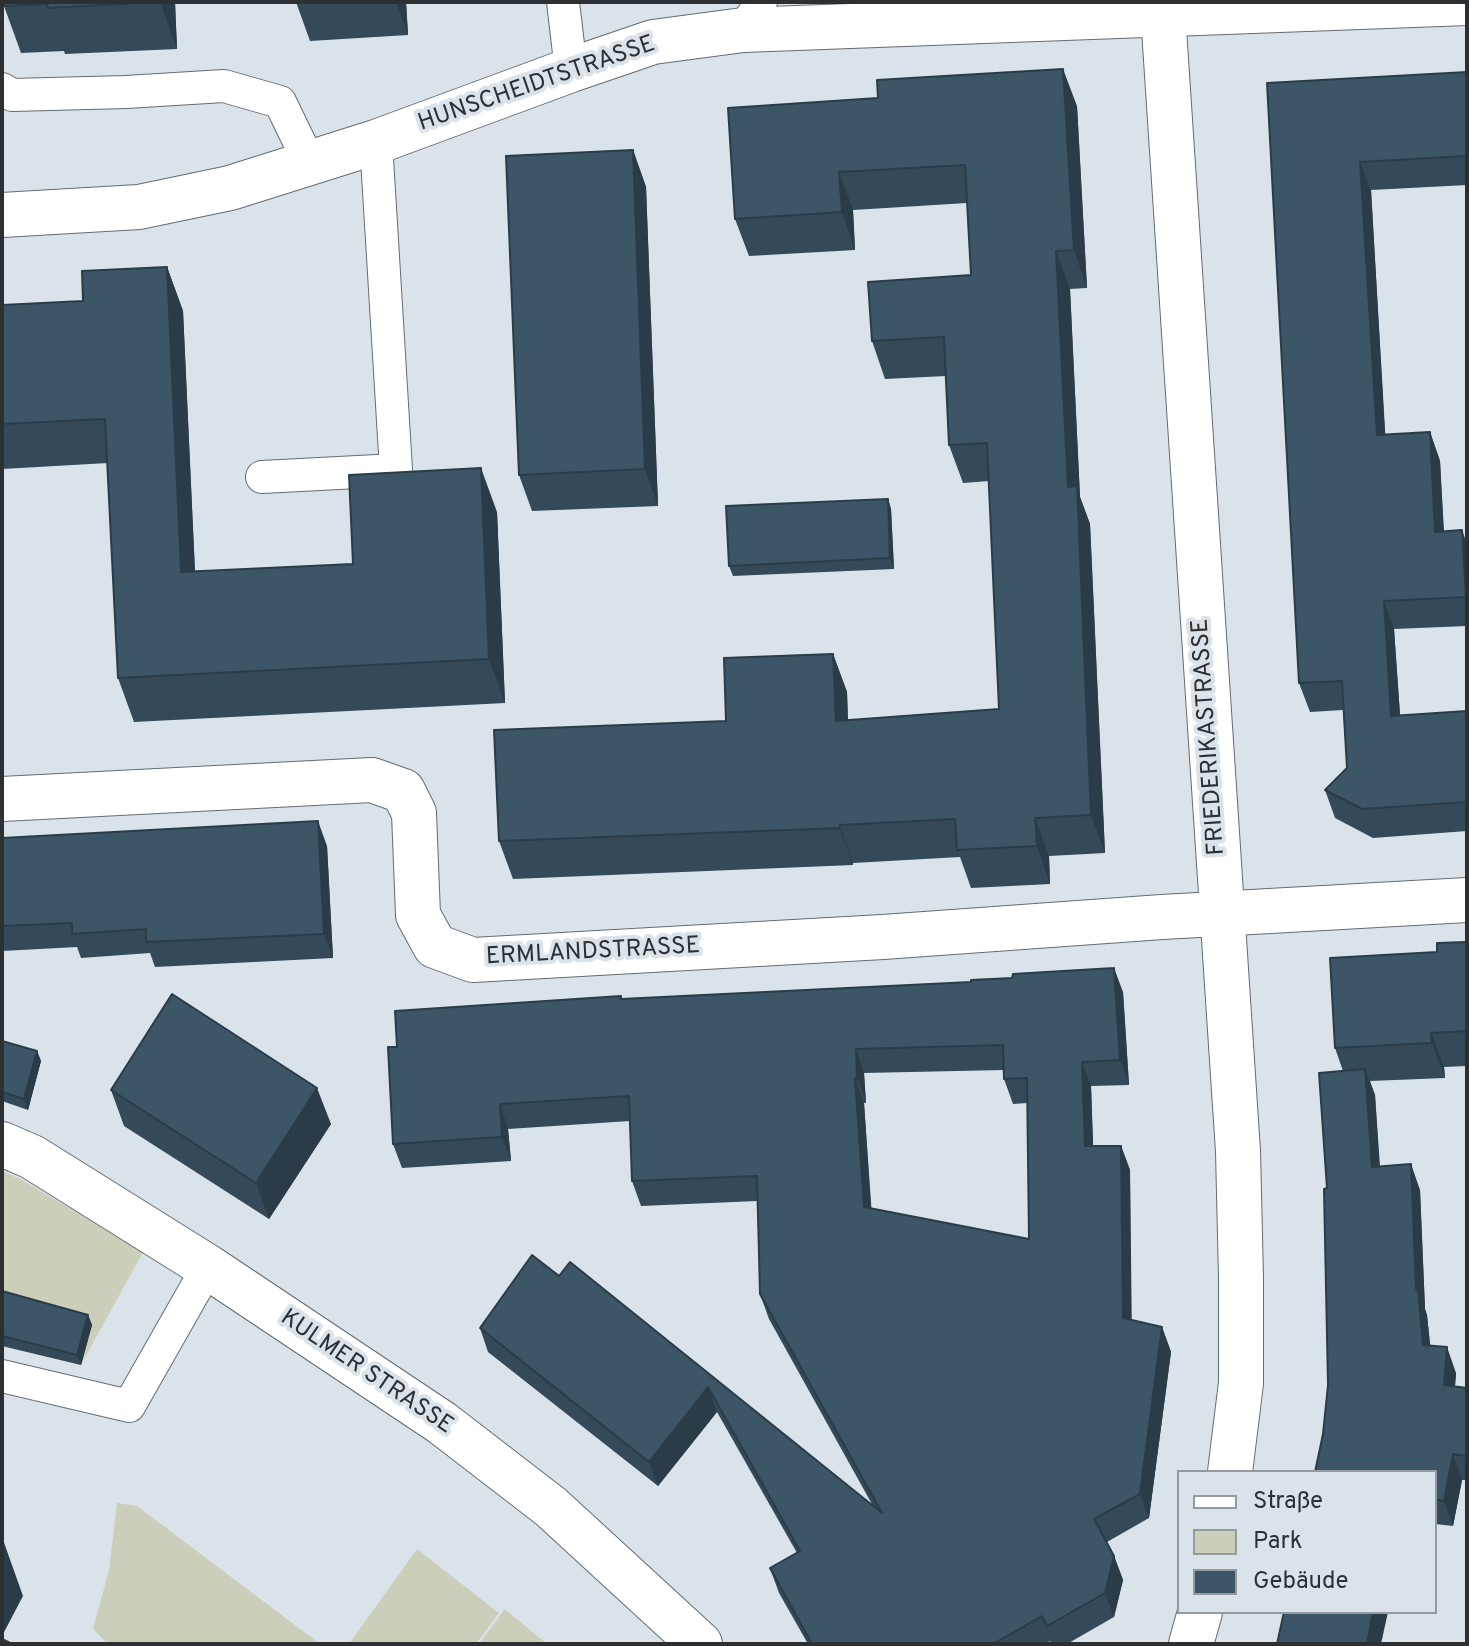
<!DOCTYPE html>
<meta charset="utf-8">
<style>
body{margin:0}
#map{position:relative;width:1469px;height:1646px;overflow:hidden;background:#dae3ea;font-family:Overpass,sans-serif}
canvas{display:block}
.frame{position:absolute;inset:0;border:4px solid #2c3032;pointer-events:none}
.legend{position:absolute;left:1177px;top:1470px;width:260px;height:144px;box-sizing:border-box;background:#dae3ea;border:2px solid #949ba0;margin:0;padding:10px 14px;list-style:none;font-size:24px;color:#2c3032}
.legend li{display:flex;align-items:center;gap:16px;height:40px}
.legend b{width:40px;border:2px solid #949ba0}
</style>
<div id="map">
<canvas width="1469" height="1646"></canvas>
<div class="frame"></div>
<ul class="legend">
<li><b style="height:10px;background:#fff"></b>Straße</li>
<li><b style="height:22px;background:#cbcfba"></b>Park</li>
<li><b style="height:22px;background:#3c5667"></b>Gebäude</li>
</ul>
</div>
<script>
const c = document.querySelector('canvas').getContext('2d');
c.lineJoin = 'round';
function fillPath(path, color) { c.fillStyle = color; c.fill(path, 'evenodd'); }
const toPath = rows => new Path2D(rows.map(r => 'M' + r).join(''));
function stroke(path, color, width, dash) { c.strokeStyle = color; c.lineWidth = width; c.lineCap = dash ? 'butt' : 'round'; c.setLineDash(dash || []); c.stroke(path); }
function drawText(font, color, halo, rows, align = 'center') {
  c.font = font + ' Overpass,sans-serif'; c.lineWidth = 8; c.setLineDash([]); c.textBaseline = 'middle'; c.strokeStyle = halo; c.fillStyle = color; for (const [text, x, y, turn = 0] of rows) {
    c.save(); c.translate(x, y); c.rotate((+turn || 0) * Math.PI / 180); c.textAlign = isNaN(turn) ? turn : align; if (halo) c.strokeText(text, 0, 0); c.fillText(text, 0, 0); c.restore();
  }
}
fillPath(toPath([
 [2,1171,22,1180,143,1252,81,1365,2,1346],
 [117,1503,137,1506,320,1644,108,1644,93,1629,109,1570],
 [417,1549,499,1613,476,1644,349,1644],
 [505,1609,547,1644,479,1644]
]), '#cbcfba');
const lane = toPath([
 [563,2,571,70],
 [743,30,761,2],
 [2,89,12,95,126,92,224,86,280,102,310,164],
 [262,477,396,470,376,142],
 [2,1376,129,1406,208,1267]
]);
const street = toPath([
 [1163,14,1238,1151,1241,1278,1241,1383,1230,1472],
 [2,799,372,780,403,791,414,813,418,915,435,946,473,960,883,937,1162,917,1467,900],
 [2,1144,32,1157,208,1267,442,1423,551,1507,700,1644],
 [1191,1644,1200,1612]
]);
const secondary = toPath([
 [2,215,139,207,230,188,376,142,571,70,653,42,743,30,1467,3]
]);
stroke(lane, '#646c72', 34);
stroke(street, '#646c72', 46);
stroke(secondary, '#646c72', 46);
stroke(lane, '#fff', 32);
stroke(street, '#fff', 44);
stroke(secondary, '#fff', 44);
fillPath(toPath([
 [4,2,175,2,177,49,65,54,64,51,21,53,4,6],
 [296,2,406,2,408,35,310,41],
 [1467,72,1467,185,1371,190,1385,435,1430,432,1440,461,1444,531,1467,544,1467,626,1394,629,1400,715,1467,711,1467,831,1373,838,1335,818,1325,790,1347,768,1343,710,1310,712,1299,683,1267,83],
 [1077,106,1087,288,1070,289,1080,497,1090,524,1105,853,1049,856,1050,884,971,888,960,857,853,863,853,865,513,879,499,841,726,721,833,654,847,692,848,720,999,709,989,481,963,483,949,445,946,376,885,379,872,341,971,275,967,203,853,210,855,250,749,256,735,219,728,108],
 [633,150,646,187,658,506,532,511,519,475],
 [167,267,183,311,195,572,353,564,497,512,505,703,134,722,118,678,108,463,2,469,2,305,83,301],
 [888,499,891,509,894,569,733,576,729,566],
 [2,838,327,846,333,958,155,967,150,953,81,958,77,947,2,951],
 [1467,942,1467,1066,1444,1067,1445,1078,1370,1081,1375,1095,1380,1166,1420,1190,1425,1309,1427,1315,1430,1346,1456,1373,1455,1386,1467,1388,1467,1480,1462,1480,1453,1526,1435,1524,1435,1472,1323,1434,1328,1385,1327,1188,1343,1071,1335,1048,1437,952],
 [1123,992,1129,1085,1091,1086,1093,1146,1121,1146,1130,1170,1131,1320,1162,1327,1171,1352,1149,1518,1107,1542,1114,1556,1123,1580,1114,1617,1067,1644,1052,1644,1050,1641,1045,1644,808,1644,779,1593,770,1568,797,1553,717,1412,658,1486,488,1352,480,1328,532,1255,873,1506,769,1319,760,1294,757,1201,641,1206,632,1181,630,1121,508,1129,511,1161,402,1168,393,1144,397,1047,621,996,622,999],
 [1004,1070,1004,1079,1013,1104,1027,1103,1029,1239,871,1208,864,1103,866,1103,864,1073],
 [2,1041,37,1051,41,1061,28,1110,2,1101],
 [111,1090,331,1124,269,1219,124,1126],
 [2,1291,88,1315,92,1325,81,1365,2,1346]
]), '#344a59');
fillPath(toPath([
 [160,2,175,2,177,49],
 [396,2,406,2,408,35],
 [1063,69,1077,106,1087,288,1074,250],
 [633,150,646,187,658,506,645,469],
 [1360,162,1371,190,1387,464,1377,435],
 [839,172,853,210,855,250,842,212],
 [1056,251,1070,289,1080,497,1090,524,1105,853,1091,815,1068,487],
 [167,267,183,311,197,616,181,572],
 [1430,432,1440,461,1445,560,1435,532],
 [481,468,497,512,505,703,489,659],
 [888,499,891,509,894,569,890,558],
 [1462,530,1467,544,1467,601,1466,597],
 [1384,601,1394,629,1402,744,1391,716],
 [833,654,847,692,849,758,836,721],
 [1035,818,1049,856,1050,884,1037,846],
 [318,821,327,846,333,958,324,934],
 [840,825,853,863,853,865,840,828],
 [1114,968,1123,992,1129,1085,1120,1060],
 [1431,1033,1444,1067,1445,1078,1432,1043],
 [856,1049,864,1073,866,1103,857,1078],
 [37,1051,41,1061,28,1110,24,1099],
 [1082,1062,1091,1086,1094,1171,1085,1146],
 [1365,1069,1375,1095,1381,1192,1372,1167],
 [855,1078,864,1103,873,1231,864,1207],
 [317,1088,331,1124,269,1219,256,1183],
 [500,1104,508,1129,511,1161,502,1137],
 [1121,1146,1130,1170,1132,1343,1123,1318],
 [1411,1164,1420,1190,1425,1309,1427,1315,1433,1371,1423,1345,1416,1289],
 [88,1315,92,1325,81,1365,77,1355],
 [1162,1327,1171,1352,1149,1518,1140,1494],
 [1447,1347,1456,1373,1453,1411,1444,1385],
 [708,1387,717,1412,658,1486,649,1462],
 [1453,1454,1462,1480,1453,1526,1444,1501],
 [2,1537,23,1596,2,1636],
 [1114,1556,1123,1580,1114,1617,1105,1593],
 [1373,1612,1388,1612,1381,1644,1367,1644]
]), '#2a3c48');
const building = toPath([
 [4,2,155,2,48,8,47,4,4,6,4,2],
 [1063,69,1074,250,1056,251,1068,487,1077,486,1091,815,1035,818,1037,846,957,850,955,819,840,825,840,828,499,841,494,730,726,721,724,658,833,654,836,721,999,709,987,443,949,445,944,337,872,341,868,282,971,275,965,165,839,172,842,212,735,219,728,108,878,98,877,80,1063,69],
 [1467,72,1467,156,1360,162,1377,435,1430,432,1435,532,1462,530,1466,597,1384,601,1391,716,1467,711,1467,802,1362,809,1325,790,1347,768,1342,681,1299,683,1267,83,1467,72],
 [633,150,645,469,519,475,506,156,633,150],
 [167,267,181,572,353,564,349,475,481,468,489,659,118,678,105,419,2,424,2,305,83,301,82,271,167,267],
 [888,499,890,558,729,566,726,506,888,499],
 [318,821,324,934,146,942,146,929,72,934,72,923,2,926,2,838,318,821],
 [1467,942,1467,1031,1431,1033,1432,1043,1335,1048,1330,958,1437,952,1437,943,1467,942],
 [1114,968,1120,1060,1082,1062,1085,1146,1121,1146,1123,1318,1162,1327,1140,1494,1094,1519,1114,1556,1105,1593,1047,1626,1042,1616,993,1644,812,1644,770,1568,800,1551,708,1387,649,1462,480,1328,532,1255,559,1276,570,1262,882,1513,760,1294,757,1176,632,1181,629,1096,500,1104,502,1137,393,1144,388,1047,397,1047,395,1011,621,996,621,999,971,982,971,980,1012,978,1013,974,1114,968],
 [1003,1045,1004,1079,1027,1078,1029,1239,864,1207,855,1078,857,1078,856,1049,1003,1045],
 [172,994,317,1088,256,1183,111,1090,172,994],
 [2,1041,37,1051,24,1099,2,1092,2,1041],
 [1365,1069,1372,1167,1411,1164,1416,1289,1418,1290,1423,1345,1447,1347,1444,1385,1467,1388,1467,1456,1453,1454,1444,1501,1435,1499,1435,1472,1315,1472,1323,1434,1328,1385,1324,1189,1327,1188,1319,1073,1365,1069],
 [2,1291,88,1315,77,1355,2,1336,2,1291],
 [1284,1612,1373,1612,1367,1644,1277,1644,1284,1612],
 [2,1639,12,1644,2,1644,2,1639]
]);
fillPath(building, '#3c5667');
stroke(building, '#2a3c48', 2);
drawText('24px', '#2c3032', '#dae3ea', [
 ["HUNSCHEIDTSTRASSE",537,85,-19],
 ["FRIEDERIKASTRASSE",1210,737,-94],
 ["ERMLANDSTRASSE",593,953,-3],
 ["KULMER STRASSE",366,1373,34]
]);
</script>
